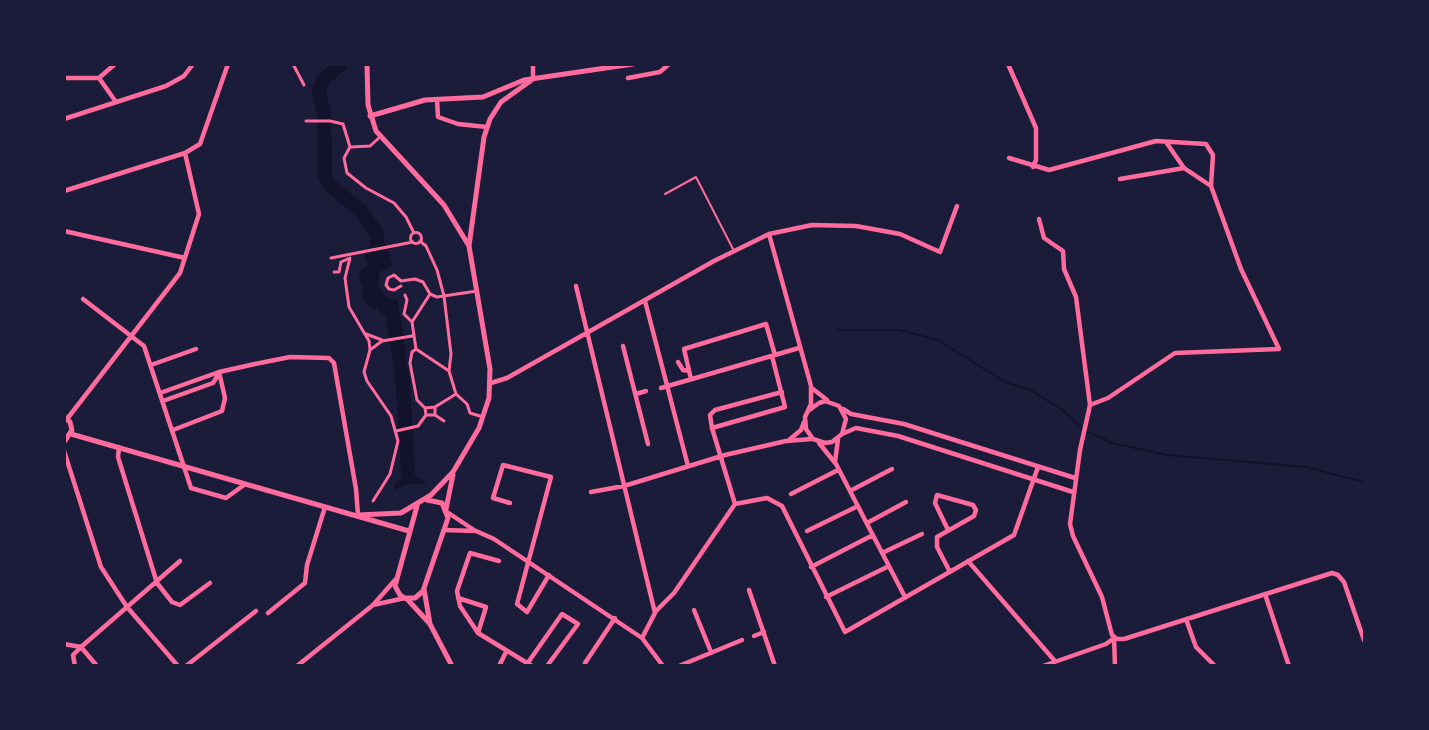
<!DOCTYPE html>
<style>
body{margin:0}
#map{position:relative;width:1429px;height:730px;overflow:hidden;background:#1b1b3a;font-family:"IBM Plex Sans",sans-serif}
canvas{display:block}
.frame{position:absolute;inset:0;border:66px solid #1b1b3a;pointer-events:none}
</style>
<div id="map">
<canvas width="1429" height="730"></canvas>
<div class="frame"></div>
</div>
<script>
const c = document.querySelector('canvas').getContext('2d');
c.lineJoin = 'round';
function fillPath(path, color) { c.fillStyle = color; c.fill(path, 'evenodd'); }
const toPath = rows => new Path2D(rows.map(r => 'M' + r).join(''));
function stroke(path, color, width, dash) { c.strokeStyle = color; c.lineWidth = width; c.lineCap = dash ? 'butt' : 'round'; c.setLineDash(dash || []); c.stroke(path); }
fillPath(toPath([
 [389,251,392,266,382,271,366,262,365,254],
 [368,265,380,272,377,284,362,286,358,274],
 [379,286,384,296,375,310,364,301,362,289],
 [386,297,397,300,399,314,386,316,377,309],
 [400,317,403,331,400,334,392,335,388,319],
 [411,473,428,484,410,483,395,490,395,483,406,474]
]), '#12122b');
stroke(toPath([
 [838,330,899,330,938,340,1005,382,1031,390,1064,411,1084,430,1112,443,1167,455,1306,467,1364,482]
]), '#12122b', 2);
stroke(toPath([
 [341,64,324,79,319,91,324,114,325,177,332,187,362,212,377,234,378,255,369,286,393,315,403,385,408,473]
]), '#12122b', 14);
stroke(toPath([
 [665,194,696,177,734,251]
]), '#ff6b9d', 2);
stroke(toPath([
 [293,64,304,85],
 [306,121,330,121,343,124,350,147,344,158,347,173,366,188,394,203,406,217,414,233],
 [351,147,370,146,380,137],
 '410.5 238a5.5 5.5 0 1 1 11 0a5.5 5.5 0 1 1-11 0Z',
 [420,241,426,246,437,270,444,296,451,354,449,371,456,394],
 [331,258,413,242],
 [334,272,339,272,341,262,350,258,345,278,349,307,369,341,370,350,364,372,367,381,391,416,398,441,390,474,373,501],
 [401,286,394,290,389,289,386,285,388,278,394,275,401,281,415,279,423,282,430,294,437,297,477,291],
 [405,295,407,300,404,314,412,322,416,349,412,352,410,363,417,400,425,408],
 [412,322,430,294],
 [366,334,382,340],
 [416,349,449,371],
 [370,350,382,341,412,336],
 [435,407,456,394,467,404,470,413,483,417],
 [435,415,435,407,425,408,426,415,435,415,444,421],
 [396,431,418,426,426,415]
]), '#ff6b9d', 3);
stroke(toPath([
 [533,64,533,79],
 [1008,64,1036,128,1036,160,1033,167],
 [64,78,99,78,116,102],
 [99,78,115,64],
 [628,78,660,72,669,64],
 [437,99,438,117,458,124,487,127],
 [64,119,166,86,184,76,193,64],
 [1166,142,1184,168,1211,186],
 [1009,158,1049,170,1156,141,1206,144,1213,155,1211,186,1241,269,1279,349,1175,353,1108,398,1090,405],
 [1120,179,1184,168],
 [64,191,185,153],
 [1039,219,1044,238,1063,251,1064,269,1076,297,1090,405,1080,450,1070,524,1073,536,1102,597,1112,635,1117,639,1124,639,1332,573,1338,575,1344,582,1364,640],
 [64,231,185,258],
 [769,234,811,386,811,404,805,417,806,429,813,439,825,443,832,442,842,434,846,419,839,406,825,401,819,403,808,411],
 [576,286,655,613,642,638],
 [83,299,144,346,191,488,226,498,244,485],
 [645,301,688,466],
 [623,346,648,444],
 [678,362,683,370,689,371],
 [151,365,196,349],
 [691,379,684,349,766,324,775,355],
 [491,383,507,378,714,261,769,234,812,225,856,226,900,234,940,252,957,206],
 [661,388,799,348],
 [813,389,827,400],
 [160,393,219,372,255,364,290,357,329,358,334,363,356,489,358,515],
 [636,394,646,391],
 [163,401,213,383,218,375],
 [843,409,851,414,904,424,1075,478],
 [67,419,180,273,199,214,185,153,200,144,228,64],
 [712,428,710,415,715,410,782,392],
 [173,430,222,411,225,398,219,372],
 [842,434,856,428,898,436,1073,492],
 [789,440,801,430,804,422],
 [819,443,836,464,905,597],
 [119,447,118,457,157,583,172,602,180,605,210,583],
 [64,451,101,567,127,607,178,666],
 [835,462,838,439],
 [850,491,892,469],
 [591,492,624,486,725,455,786,441,812,439],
 [791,494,838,470],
 [510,503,493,498,503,465,551,477,517,604,527,612,549,575],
 [735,504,767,498,782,506,845,632,1014,535,1038,467],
 [735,504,712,428,785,407,772,356],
 [447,512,474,530],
 [867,523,906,502],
 [444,530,476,531,494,539,642,638,663,666],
 [948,530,935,503,937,495,973,505,976,510,974,516,937,537,937,547,950,572],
 [807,531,858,506],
 [882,553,922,534],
 [499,561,470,553,457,591,460,606,478,633,532,666],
 [968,561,1054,660],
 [811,567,873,535],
 [749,590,775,666],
 [1265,594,1289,666],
 [826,597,889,566],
 [458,598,486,607,478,633],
 [373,605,405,598],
 [694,610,711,652],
 [655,612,674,593,735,504],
 [268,613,305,583,307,565,325,507],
 [1186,619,1196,647,1215,666],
 [754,636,764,632],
 [1114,638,1115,666],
 [64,644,81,647,97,666],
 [585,663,615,618],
 [527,664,562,614,578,624,547,666],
 [75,666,73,655,81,647,180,561],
 [186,666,256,611],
 [297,666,373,605,395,580],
 [499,666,506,652],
 [679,666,742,640],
 [1043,666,1106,644,1114,638]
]), '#ff6b9d', 4.5);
stroke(toPath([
 [367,64,368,105,376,131,444,205,469,246],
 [370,116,425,100,483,97,524,80,633,64],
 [64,417,70,422,72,430,64,442],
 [71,434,409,531],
 [417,506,395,586,400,595,408,600,430,624],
 [446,509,453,475],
 [358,515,401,513,431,495,453,472,479,428,489,398,490,369,469,246,484,137,490,119,501,102,533,79],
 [424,589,430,624,452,666],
 [407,598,415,598,423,591,448,518,442,503,427,500]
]), '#ff6b9d', 5);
</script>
